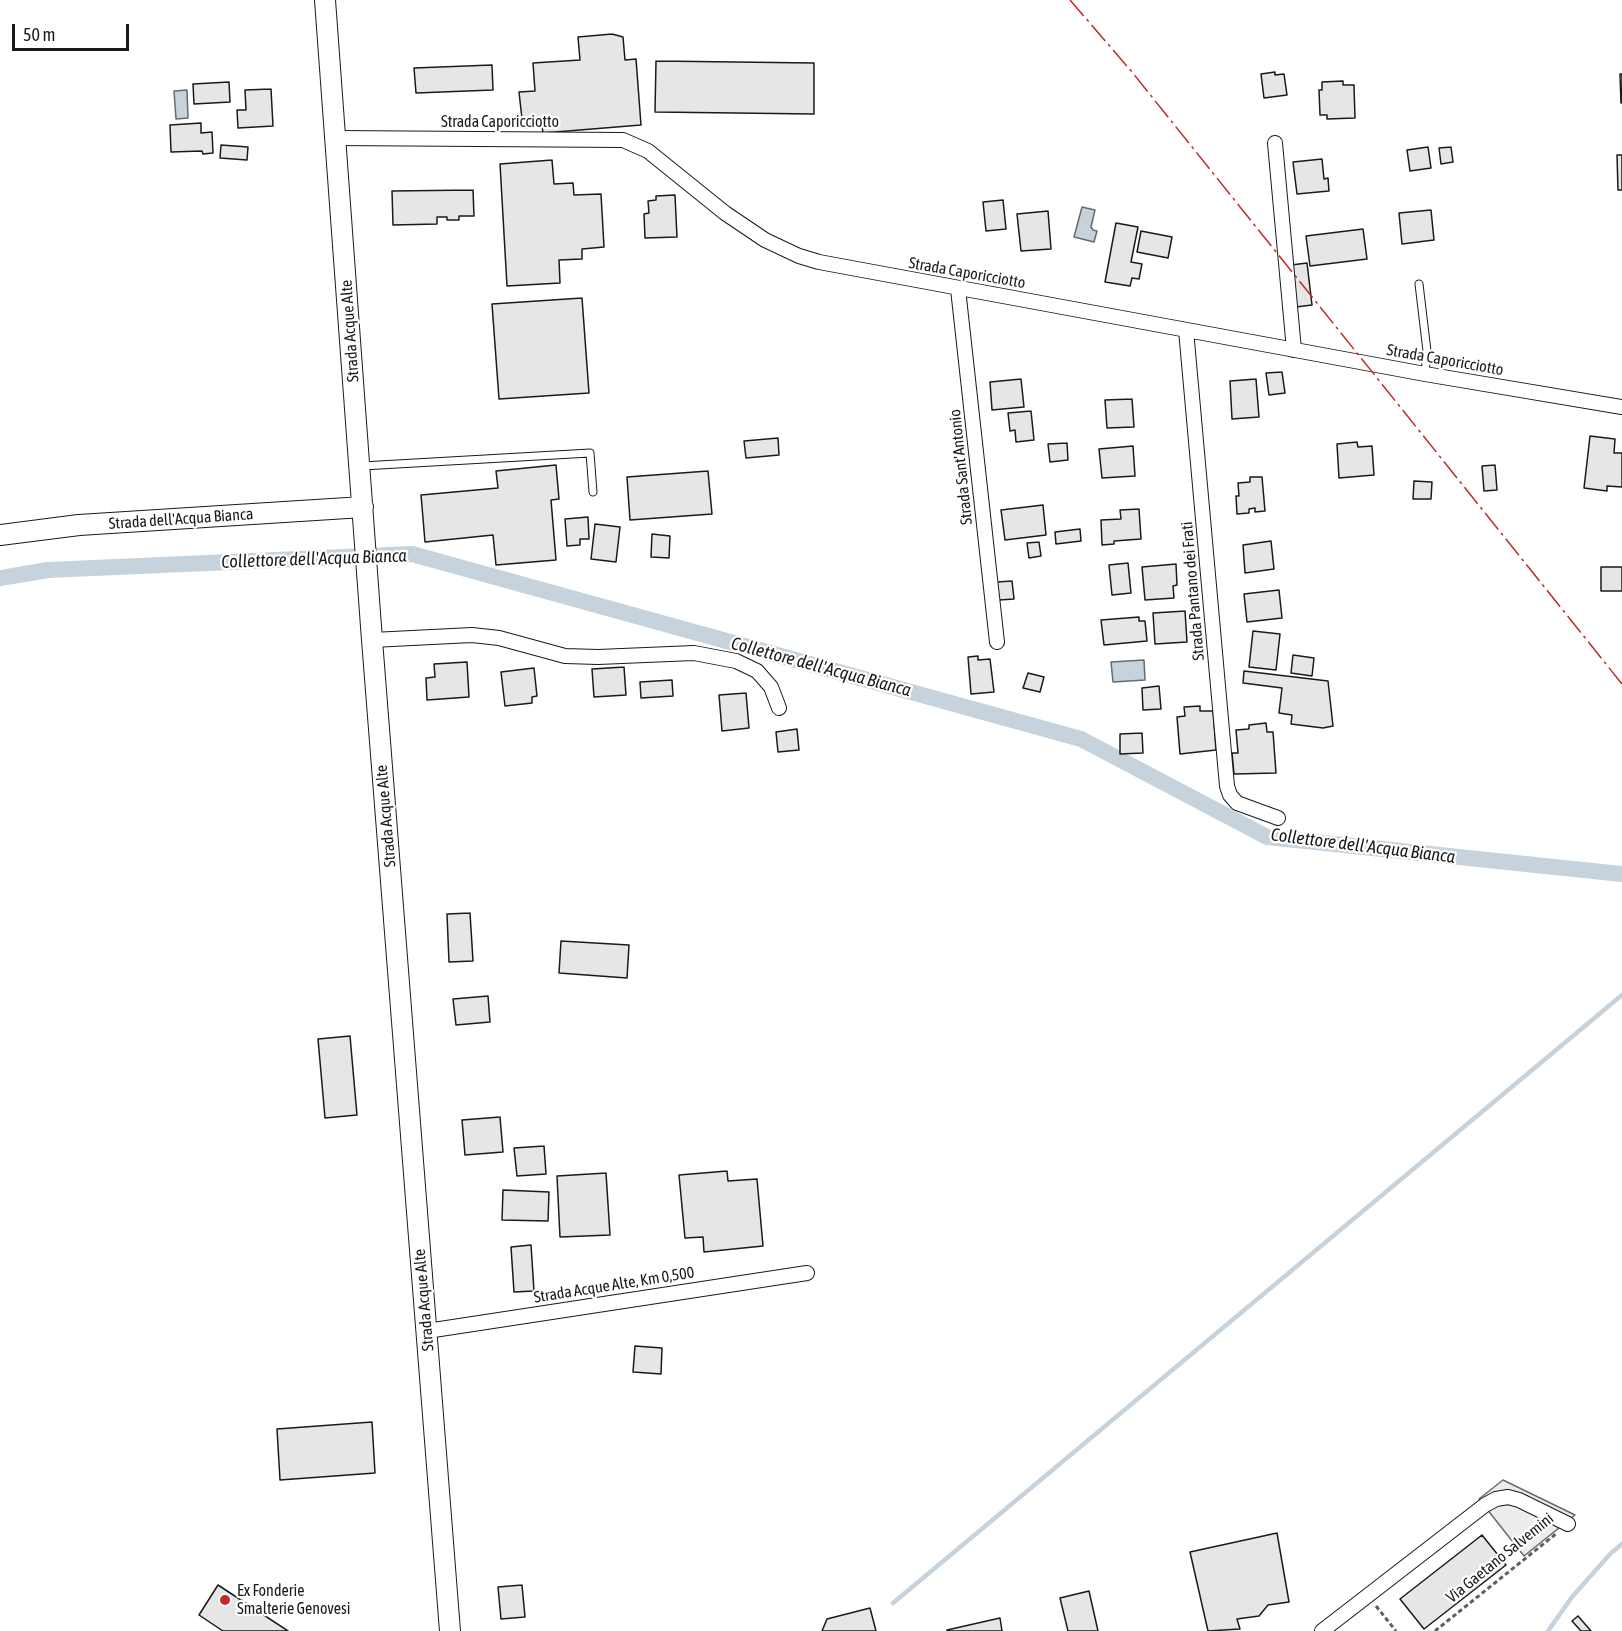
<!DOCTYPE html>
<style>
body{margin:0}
#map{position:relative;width:1622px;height:1631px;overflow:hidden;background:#fff;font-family:"Asap Condensed",sans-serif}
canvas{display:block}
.scale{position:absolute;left:12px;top:24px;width:117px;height:27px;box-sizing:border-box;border:3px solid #1a1a1a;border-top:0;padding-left:8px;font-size:18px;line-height:21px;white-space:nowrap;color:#1a1a1a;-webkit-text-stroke:4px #fff;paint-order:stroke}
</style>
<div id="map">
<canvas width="1622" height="1631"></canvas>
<div class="scale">50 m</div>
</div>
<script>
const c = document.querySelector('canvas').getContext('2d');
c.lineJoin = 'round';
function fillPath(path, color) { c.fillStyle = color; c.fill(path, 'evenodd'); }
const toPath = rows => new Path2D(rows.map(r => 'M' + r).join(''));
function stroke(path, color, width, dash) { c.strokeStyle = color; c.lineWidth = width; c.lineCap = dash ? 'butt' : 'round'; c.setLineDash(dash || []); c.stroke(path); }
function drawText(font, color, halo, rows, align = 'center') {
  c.font = font + ' "Asap Condensed",sans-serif'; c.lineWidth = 4.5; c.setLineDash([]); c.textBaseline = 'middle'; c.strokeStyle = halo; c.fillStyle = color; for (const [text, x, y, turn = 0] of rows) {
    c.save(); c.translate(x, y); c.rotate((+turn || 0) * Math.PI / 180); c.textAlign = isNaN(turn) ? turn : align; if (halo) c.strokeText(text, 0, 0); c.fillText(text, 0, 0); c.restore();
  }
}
const parking = toPath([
 [1503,1480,1575,1515,1524,1556,1479,1499,1503,1480]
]);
fillPath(parking, '#ededed');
stroke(parking, '#6a6a6a', 1.5);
const water = toPath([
 [187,90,188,118,176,119,174,91,187,90],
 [1082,207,1095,210,1091,227,1093,230,1097,231,1094,242,1074,237,1082,207],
 [1144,660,1145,680,1113,682,1111,662,1144,660]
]);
fillPath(water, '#c6d2dc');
stroke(water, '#6a6a6a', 1.5);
stroke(toPath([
 [893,1603,1622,995],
 [1548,1631,1572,1597,1611,1553,1622,1544]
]), '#c6d2dc', 4.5);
stroke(toPath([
 [0,578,48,570,412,554,1081,739,1267,837,1622,874]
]), '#c6d2dc', 16);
const building = toPath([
 [612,34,623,37,625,60,636,59,641,125,543,133,542,126,523,128,519,92,535,91,533,63,580,60,578,37,612,34],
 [656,61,814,63,814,114,655,112,656,61],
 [492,65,493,90,416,93,414,68,492,65],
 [1275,72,1275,75,1284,74,1287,95,1264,98,1261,74,1275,72],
 [1620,74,1622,74,1622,103,1621,103,1620,74],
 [1343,81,1343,85,1354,85,1355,118,1327,119,1327,115,1320,115,1319,90,1322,90,1322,82,1343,81],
 [229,82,230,102,194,104,193,84,229,82],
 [271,89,273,126,238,128,237,110,246,110,245,90,271,89],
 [201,123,201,133,212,132,213,153,203,154,202,151,171,152,170,125,201,123],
 [221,145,248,147,247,160,220,158,221,145],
 [1428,147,1431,168,1410,171,1407,150,1428,147],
 [1451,147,1453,162,1441,164,1439,148,1451,147],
 [1617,155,1622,155,1622,190,1618,190,1617,155],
 [1322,159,1324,179,1328,178,1329,191,1297,194,1293,162,1322,159],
 [552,160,554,184,573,183,574,195,601,194,604,247,582,249,582,259,559,260,560,283,507,286,500,164,552,160],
 [473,190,474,216,459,216,459,220,447,220,447,217,437,217,437,224,393,225,392,191,473,190],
 [675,195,677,237,645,238,644,214,649,213,648,201,656,200,656,196,675,195],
 [1003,200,1006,229,986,231,983,202,1003,200],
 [1431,210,1434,240,1402,244,1399,213,1431,210],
 [1048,211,1051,249,1021,251,1017,214,1048,211],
 [1116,223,1138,227,1131,262,1142,264,1139,279,1132,278,1130,286,1105,282,1116,223],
 [1363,229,1367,259,1310,266,1306,236,1363,229],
 [1141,231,1172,237,1168,258,1137,252,1141,231],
 [1307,263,1312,305,1296,307,1291,265,1307,263],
 [582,298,589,393,499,399,492,304,582,298],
 [1282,372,1285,393,1269,395,1266,373,1282,372],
 [1021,379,1024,407,992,410,990,382,1021,379],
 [1256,379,1259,417,1232,419,1230,381,1256,379],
 [1132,399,1134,427,1107,428,1105,400,1132,399],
 [1031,411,1034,440,1016,442,1015,430,1010,431,1008,413,1031,411],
 [1590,436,1615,439,1614,453,1622,453,1622,487,1607,486,1607,491,1584,488,1590,436],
 [778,438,779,455,746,458,744,441,778,438],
 [1357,442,1358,447,1372,446,1374,475,1339,478,1337,444,1357,442],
 [1067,443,1068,460,1050,462,1048,444,1067,443],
 [1133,446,1135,476,1102,478,1099,449,1133,446],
 [556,465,559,499,551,500,556,560,496,565,493,535,425,542,421,495,498,488,496,471,556,465],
 [1495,465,1497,490,1484,491,1482,466,1495,465],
 [708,471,712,514,630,520,627,477,708,471],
 [1250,477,1262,477,1265,511,1255,512,1255,508,1249,509,1249,513,1237,514,1236,496,1239,496,1238,483,1250,482,1250,477],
 [1414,481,1432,482,1431,499,1413,499,1414,481],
 [1043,505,1046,535,1005,540,1001,510,1043,505],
 [1139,509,1141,539,1114,541,1114,544,1102,545,1101,520,1121,519,1120,510,1139,509],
 [588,517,589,539,580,539,580,545,567,546,565,519,588,517],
 [595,524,620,527,616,562,591,559,595,524],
 [1080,529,1081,541,1056,544,1055,532,1080,529],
 [652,534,670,536,669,558,651,557,652,534],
 [1271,541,1274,569,1245,573,1243,545,1271,541],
 [1039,542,1041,556,1029,558,1027,543,1039,542],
 [1128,563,1131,593,1112,595,1109,565,1128,563],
 [1176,564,1177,585,1173,586,1174,598,1145,600,1142,567,1176,564],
 [1601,567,1622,567,1622,591,1601,591,1601,567],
 [1012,581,1014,599,999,600,997,582,1012,581],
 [1279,590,1282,618,1247,622,1244,594,1279,590],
 [1185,611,1187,642,1155,644,1153,613,1185,611],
 [1139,617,1139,621,1145,621,1147,641,1104,645,1101,620,1139,617],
 [1253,631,1280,634,1276,670,1249,667,1253,631],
 [1293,655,1314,658,1312,676,1291,673,1293,655],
 [978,656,978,660,990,659,994,692,971,694,968,657,978,656],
 [467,662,469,697,427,700,426,678,435,677,434,664,467,662],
 [624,667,626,695,594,697,592,669,624,667],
 [534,668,537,696,532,697,532,703,505,706,501,672,534,668],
 [1244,671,1328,681,1333,726,1323,728,1291,724,1292,715,1279,713,1282,688,1243,683,1244,671],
 [1028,673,1044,677,1040,692,1023,688,1028,673],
 [672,680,673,696,641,698,640,682,672,680],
 [1159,686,1161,709,1143,710,1142,688,1159,686],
 [746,693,749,728,722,731,719,695,746,693],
 [1200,706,1200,711,1213,711,1216,750,1180,754,1177,717,1185,716,1184,707,1200,706],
 [1266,723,1267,732,1273,732,1276,773,1234,774,1232,753,1238,753,1236,730,1249,729,1249,725,1266,723],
 [797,729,799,750,778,752,776,732,797,729],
 [1142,733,1143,753,1120,754,1120,734,1142,733],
 [470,913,473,961,449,962,447,914,470,913],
 [561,941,629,945,627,978,559,973,561,941],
 [488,996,490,1022,456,1025,453,999,488,996],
 [350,1036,357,1115,325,1118,318,1039,350,1036],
 [500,1117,503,1152,465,1155,462,1120,500,1117],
 [544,1146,546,1174,517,1176,514,1148,544,1146],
 [727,1171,728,1181,757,1179,763,1246,704,1252,703,1237,685,1238,679,1175,727,1171],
 [606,1173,610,1235,560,1237,557,1176,606,1173],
 [503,1190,549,1192,548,1221,502,1220,503,1190],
 [531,1245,534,1291,514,1292,511,1247,531,1245],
 [635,1346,662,1348,661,1374,633,1372,635,1346],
 [372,1422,375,1473,280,1480,277,1429,372,1422],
 [1277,1533,1289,1602,1268,1605,1259,1616,1237,1619,1240,1629,1208,1631,1190,1552,1277,1533],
 [1482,1535,1506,1565,1424,1629,1400,1599,1482,1535],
 [218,1585,288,1631,223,1631,199,1615,218,1585],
 [522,1585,525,1617,501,1619,498,1587,522,1585],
 [1089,1591,1098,1631,1068,1631,1060,1598,1089,1591],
 [870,1608,876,1631,822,1631,827,1619,870,1608],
 [1578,1616,1591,1631,1581,1631,1572,1621,1578,1616],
 [1000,1618,1002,1631,947,1631,947,1630,1000,1618]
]);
fillPath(building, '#e6e6e6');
stroke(building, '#1a1a1a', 1.5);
const lane = toPath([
 [1419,284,1427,351,1425,374],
 [362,466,590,453,593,492]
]);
const street = toPath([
 [335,138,623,140,648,151,725,213,765,240,799,256,819,262,1425,374,1622,407],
 [1275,143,1294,350],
 [958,289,997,642],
 [1186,330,1227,786,1230,795,1237,803,1278,818],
 [372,640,472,635,499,638,565,656,598,657,694,653,736,661,757,671,771,687,779,708],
 [427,1331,807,1273],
 [1322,1631,1485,1505,1496,1499,1508,1497,1519,1500,1568,1524]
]);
const secondary = toPath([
 [325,0,372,640,450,1631],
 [0,535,79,525,363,507]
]);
stroke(lane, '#1a1a1a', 9);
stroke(street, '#1a1a1a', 16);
stroke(secondary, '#1a1a1a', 22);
stroke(toPath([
 [1376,1606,1396,1631],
 [1435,1631,1557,1533]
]), '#5f5f5f', 3, [4.5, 3]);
stroke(lane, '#fff', 7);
stroke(street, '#fff', 14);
stroke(secondary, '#fff', 20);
stroke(toPath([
 [1070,0,1132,72,1622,684]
]), '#c62828', 1.5, [21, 4.5, 3, 4.5]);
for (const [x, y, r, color] of [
 [225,1600,6,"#c62828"]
]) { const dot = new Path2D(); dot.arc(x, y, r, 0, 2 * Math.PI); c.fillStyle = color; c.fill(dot); stroke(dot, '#fff', 2); }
drawText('16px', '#1a1a1a', '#fff', [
 ["Strada Caporicciotto",500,122],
 ["Strada Caporicciotto",967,273,10],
 ["Strada Acque Alte",350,331,-94],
 ["Strada Caporicciotto",1445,360,10],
 ["Strada Sant'Antonio",961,467,-96],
 ["Strada dell'Acqua Bianca",181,519,-4],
 ["Strada Pantano dei Frati",1193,591,-95],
 ["Strada Acque Alte",386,816,-95],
 ["Strada Acque Alte, Km 0,500",614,1285,-9],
 ["Strada Acque Alte",424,1300,-95],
 ["Via Gaetano Salvemini",1500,1558,-39]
]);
drawText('16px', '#1a1a1a', '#fff', [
 ["Ex Fonderie",237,1591],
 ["Smalterie Genovesi",237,1609]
], 'left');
drawText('italic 18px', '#1a1a1a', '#fff', [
 ["Collettore dell'Acqua Bianca",314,559,-2],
 ["Collettore dell'Acqua Bianca",821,667,15],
 ["Collettore dell'Acqua Bianca",1363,846,7]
]);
</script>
